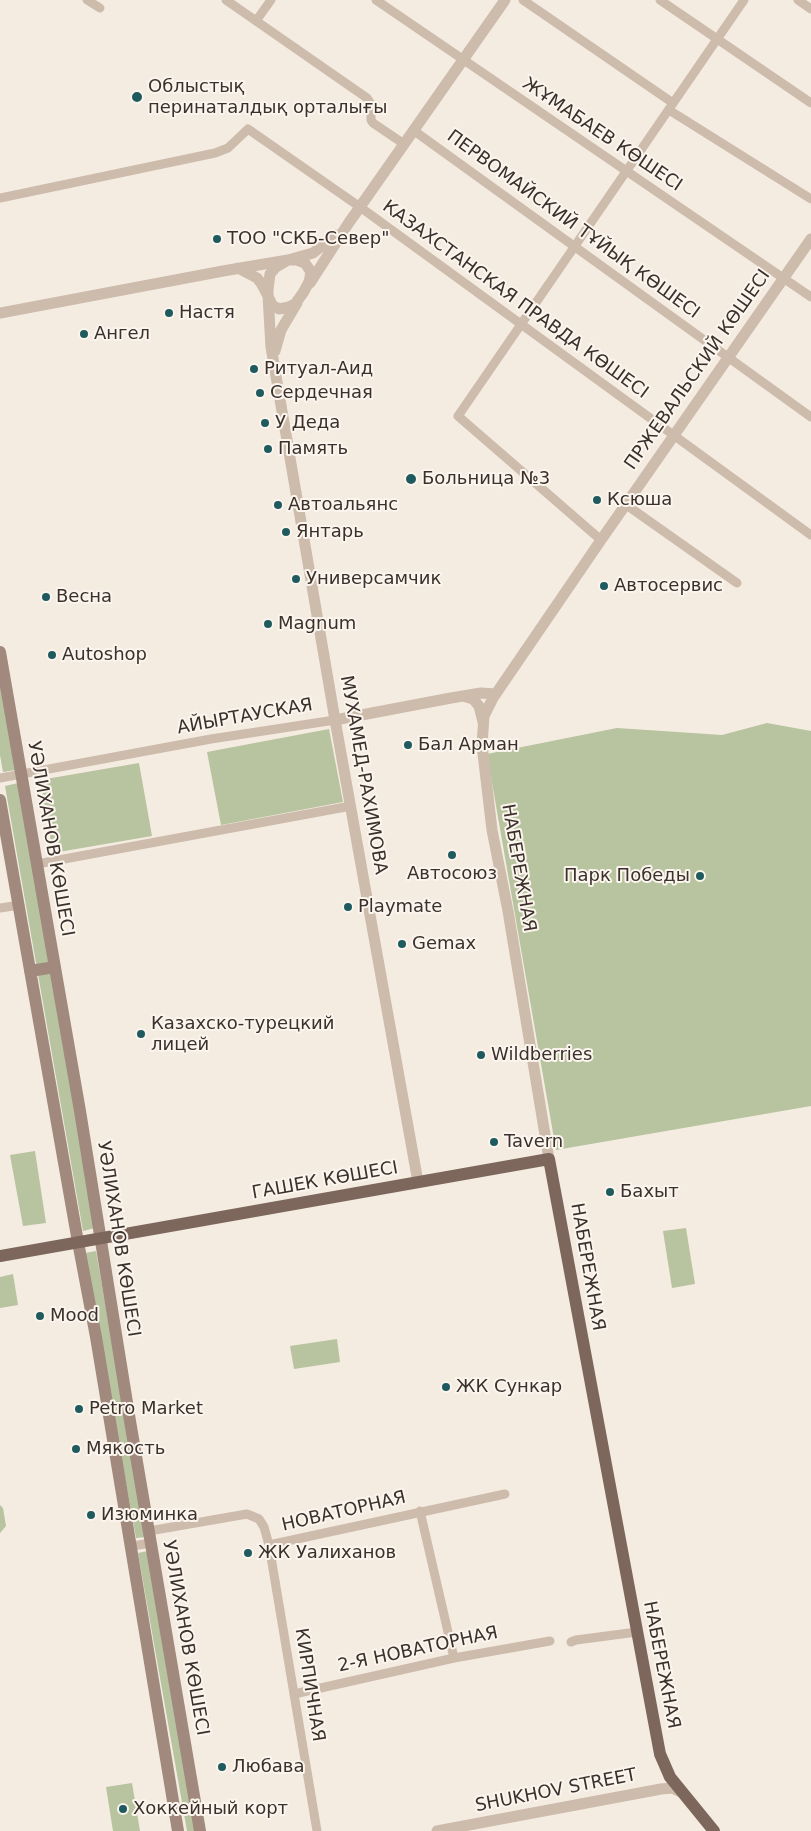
<!DOCTYPE html>
<meta charset="utf-8">
<style>
body{margin:0}
canvas{display:block;background:#f4ebe1}
</style>
<canvas width="811" height="1831"></canvas>
<script>
const c = document.querySelector('canvas').getContext('2d');
c.lineJoin = 'round';
function fillPath(path, color) { c.fillStyle = color; c.fill(path, 'evenodd'); }
const toPath = rows => new Path2D(rows.map(r => 'M' + r).join(''));
function stroke(path, color, width, dash) { c.strokeStyle = color; c.lineWidth = width; c.lineCap = dash ? 'butt' : 'round'; c.setLineDash(dash || []); c.stroke(path); }
function drawText(font, color, halo, rows, align = 'center') {
  c.font = font + ' "DejaVu Sans",sans-serif'; c.lineWidth = 4; c.setLineDash([]); c.textBaseline = 'middle'; c.strokeStyle = halo; c.fillStyle = color; for (const [text, x, y, turn = 0] of rows) {
    c.save(); c.translate(x, y); c.rotate((+turn || 0) * Math.PI / 180); c.textAlign = isNaN(turn) ? turn : align; if (halo) c.strokeText(text, 0, 0); c.fillText(text, 0, 0); c.restore();
  }
}
fillPath(toPath([
 [0,680,16,770,3,772,0,755],
 [767,723,811,731,811,1106,556,1150,487,754,617,728,722,735],
 [329,729,343,802,221,825,207,752],
 [139,763,152,836,53,853,40,780],
 [18,783,95,1228,83,1231,5,786],
 [35,1151,46,1223,23,1226,10,1155],
 [686,1228,695,1284,672,1288,663,1231],
 [96,1251,146,1537,136,1538,85,1253],
 [13,1274,18,1305,0,1308,0,1277],
 [337,1339,340,1362,294,1369,290,1346],
 [0,1505,3,1508,6,1526,0,1533],
 [148,1551,195,1831,187,1831,138,1553],
 [132,1783,140,1831,113,1831,106,1787]
]), '#b8c4a0');
stroke(toPath([
 [87,0,100,8],
 [226,0,367,98,371,104,371,120,373,123,404,144],
 [376,0,811,297],
 [523,0,673,103],
 [660,0,811,103],
 [798,0,811,9],
 [256,21,271,0],
 [669,110,811,199],
 [413,130,811,417],
 [0,198,215,153,228,148,248,129,360,207,811,535],
 [625,504,737,583],
 [601,540,458,416,744,0],
 [0,778,211,739,335,720],
 [37,864,351,806],
 [0,908,20,905],
 [420,1511,454,1658],
 [149,1531,247,1514,259,1519,264,1527,269,1545,317,1831],
 [269,1545,505,1494],
 [132,1546,151,1543],
 [571,1642,576,1640,637,1632],
 [294,1694,454,1658,550,1641]
]), '#cdbbac', 9);
stroke(toPath([
 [238,268,257,278,261,283,268,296,272,305,279,309,289,307,295,304,303,293,309,282,311,272,305,263,297,260,288,260,276,267,270,274,268,289,268,296,271,347,335,720,418,1182],
 [310,283,348,224,505,0],
 [0,313,223,271,288,260,313,253,336,235],
 [275,351,281,330,297,303],
 [463,696,473,699,479,706,483,722],
 [335,720,451,698,481,693,496,694],
 [549,1159,508,911,492,830,482,745,484,716,493,698,601,540,811,239],
 [437,1831,661,1789,672,1788,681,1792]
]), '#cdbbac', 11);
stroke(toPath([
 [0,652,80,1111,130,1421,200,1831],
 [0,800,78,1242,96,1337,178,1831],
 [30,971,55,967]
]), '#a18a7d', 12);
stroke(toPath([
 [0,1256,549,1159,660,1754,670,1777,714,1831]
]), '#7d675c', 12);
for (const [x, y, r, color] of [
 [137,97,6,"#1f5a5e"],
 [217,239,5,"#1f5a5e"],
 [169,313,5,"#1f5a5e"],
 [84,334,5,"#1f5a5e"],
 [254,369,5,"#1f5a5e"],
 [260,393,5,"#1f5a5e"],
 [265,423,5,"#1f5a5e"],
 [268,449,5,"#1f5a5e"],
 [411,479,6,"#1f5a5e"],
 [597,500,5,"#1f5a5e"],
 [278,505,5,"#1f5a5e"],
 [286,532,5,"#1f5a5e"],
 [296,579,5,"#1f5a5e"],
 [604,586,5,"#1f5a5e"],
 [46,597,5,"#1f5a5e"],
 [268,624,5,"#1f5a5e"],
 [52,655,5,"#1f5a5e"],
 [408,745,5,"#1f5a5e"],
 [452,855,5,"#1f5a5e"],
 [700,876,5,"#1f5a5e"],
 [348,907,5,"#1f5a5e"],
 [402,944,5,"#1f5a5e"],
 [141,1034,5,"#1f5a5e"],
 [481,1055,5,"#1f5a5e"],
 [494,1142,5,"#1f5a5e"],
 [610,1192,5,"#1f5a5e"],
 [40,1316,5,"#1f5a5e"],
 [446,1387,5,"#1f5a5e"],
 [79,1409,5,"#1f5a5e"],
 [76,1449,5,"#1f5a5e"],
 [91,1515,5,"#1f5a5e"],
 [248,1553,5,"#1f5a5e"],
 [222,1767,5,"#1f5a5e"],
 [123,1809,5,"#1f5a5e"]
]) { const dot = new Path2D(); dot.arc(x, y, r, 0, 2 * Math.PI); c.fillStyle = color; c.fill(dot); stroke(dot, '#fbf5ee', 2); }
drawText('18px', '#3b302b', '#fbf5ee', [
 ["Облыстық",148,87],
 ["перинаталдық орталығы",148,108],
 ["ТОО \"СКБ-Север\"",227,239],
 ["Настя",179,313],
 ["Ангел",94,334],
 ["Ритуал-Аид",264,369],
 ["Сердечная",270,393],
 ["У Деда",275,423],
 ["Память",278,449],
 ["Больница №3",422,479],
 ["Ксюша",607,500],
 ["Автоальянс",288,505],
 ["Янтарь",296,532],
 ["Универсамчик",306,579],
 ["Автосервис",614,586],
 ["Весна",56,597],
 ["Magnum",278,624],
 ["Autoshop",62,655],
 ["Бал Арман",418,745],
 ["Автосоюз",452,874,"center"],
 ["Парк Победы",690,876,"right"],
 ["Playmate",358,907],
 ["Gemax",412,944],
 ["Казахско-турецкий",151,1024],
 ["лицей",151,1045],
 ["Wildberries",491,1055],
 ["Tavern",504,1142],
 ["Бахыт",620,1192],
 ["Mood",50,1316],
 ["ЖК Сункар",456,1387],
 ["Petro Market",89,1409],
 ["Мякость",86,1449],
 ["Изюминка",101,1515],
 ["ЖК Уалиханов",258,1553],
 ["Любава",232,1767],
 ["Хоккейный корт",133,1809]
], 'left');
drawText('18px', '#3b302b', '#fbf5ee', [
 ["ЖҰМАБАЕВ КӨШЕСІ",602,135,34],
 ["ПЕРВОМАЙСКИЙ ТҰЙЫҚ КӨШЕСІ",573,225,36],
 ["КАЗАХСТАНСКАЯ ПРАВДА КӨШЕСІ",515,300,36],
 ["ПРЖЕВАЛЬСКИЙ КӨШЕСІ",698,370,-55],
 ["АЙЫРТАУСКАЯ",245,717,-10],
 ["МУХАМЕД-РАХИМОВА",363,775,80],
 ["УӘЛИХАНОВ КӨШЕСІ",50,839,80],
 ["НАБЕРЕЖНАЯ",518,868,80],
 ["ГАШЕК КӨШЕСІ",325,1181,-10],
 ["УӘЛИХАНОВ КӨШЕСІ",118,1239,81],
 ["НАБЕРЕЖНАЯ",587,1267,80],
 ["НОВАТОРНАЯ",344,1512,-13],
 ["УӘЛИХАНОВ КӨШЕСІ",185,1638,80],
 ["2-Я НОВАТОРНАЯ",418,1650,-12],
 ["НАБЕРЕЖНАЯ",661,1665,79],
 ["КИРПИЧНАЯ",309,1685,81],
 ["SHUKHOV STREET",556,1791,-11]
]);
</script>
